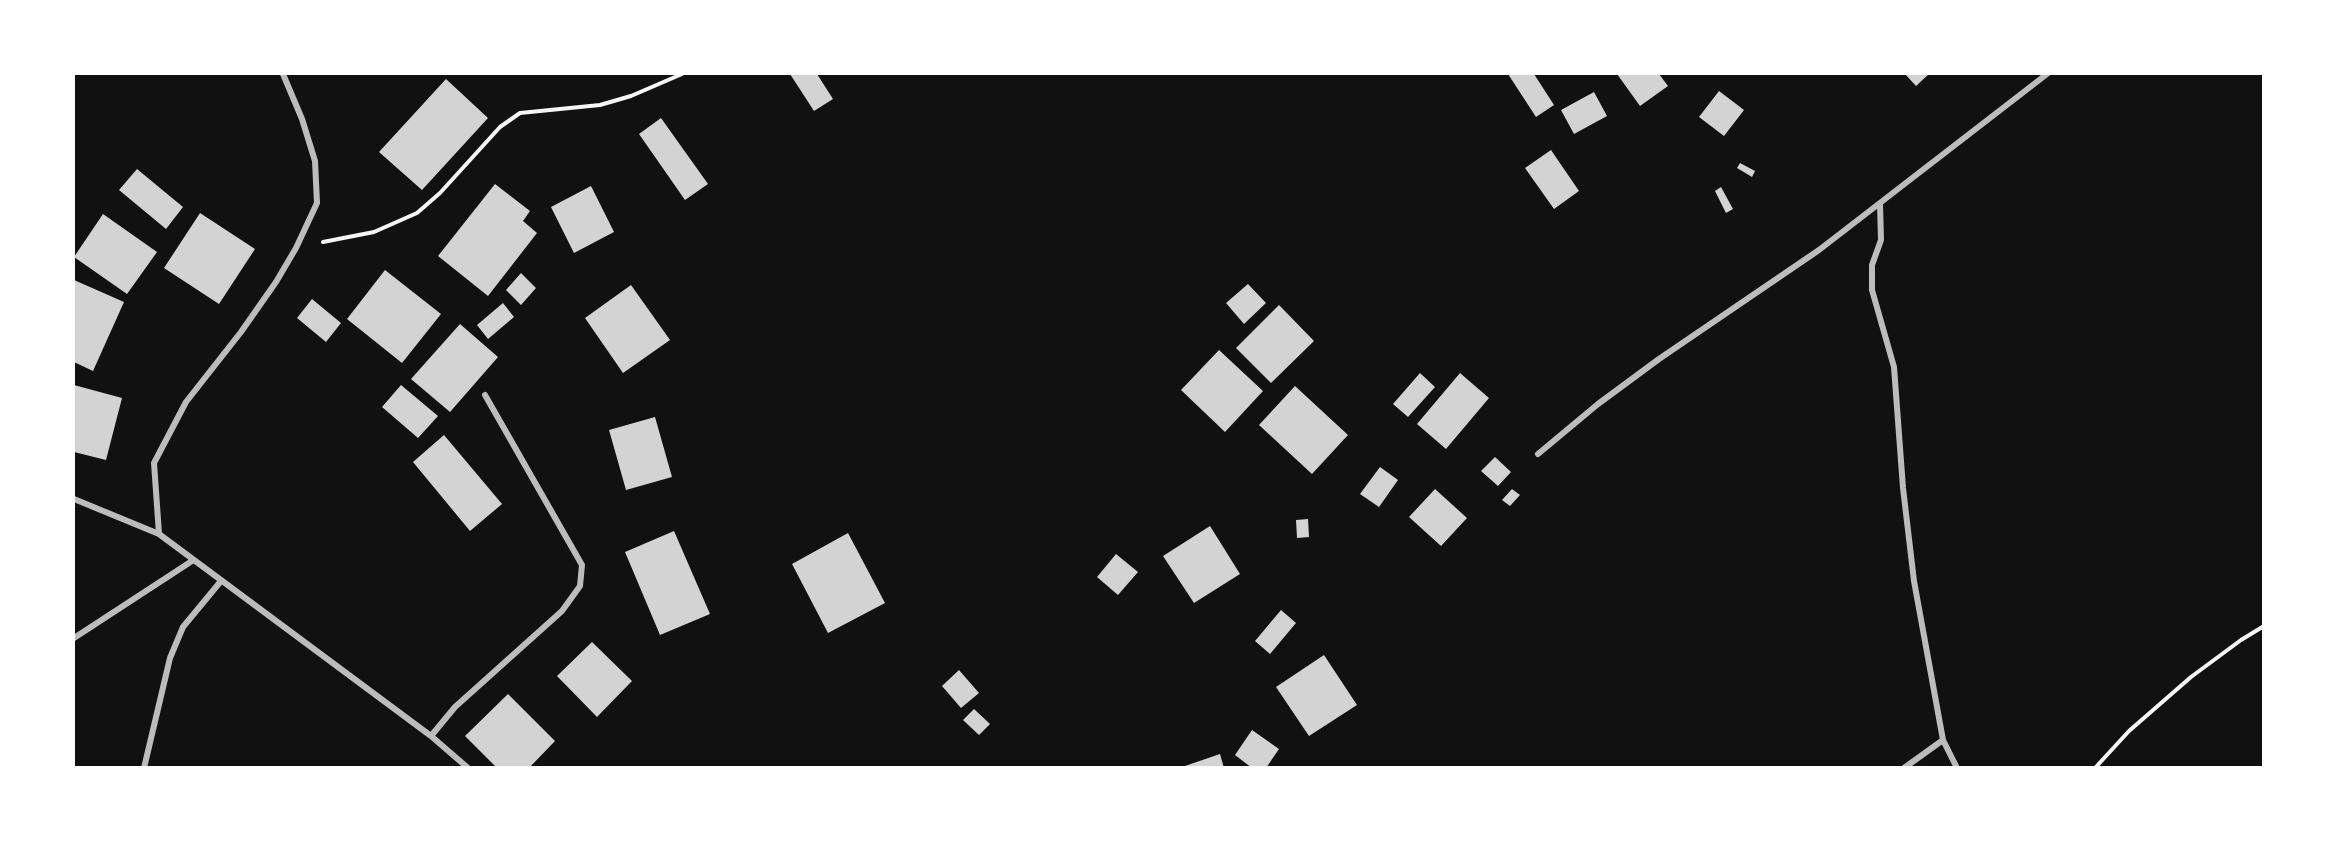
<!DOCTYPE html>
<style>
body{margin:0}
#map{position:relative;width:2337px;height:841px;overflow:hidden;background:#111;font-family:"PT Sans",sans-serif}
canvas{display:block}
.frame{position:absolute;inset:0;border:75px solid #fff;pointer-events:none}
</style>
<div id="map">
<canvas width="2337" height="841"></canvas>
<div class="frame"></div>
</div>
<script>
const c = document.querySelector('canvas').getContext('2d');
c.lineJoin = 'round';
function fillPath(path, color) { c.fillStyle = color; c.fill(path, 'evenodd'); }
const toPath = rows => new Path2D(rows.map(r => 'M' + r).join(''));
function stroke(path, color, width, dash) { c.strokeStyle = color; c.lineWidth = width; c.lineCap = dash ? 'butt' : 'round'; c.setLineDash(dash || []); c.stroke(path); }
fillPath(toPath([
 [790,74,817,74,833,99,814,111],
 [1508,74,1534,74,1554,105,1536,117],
 [1617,74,1659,74,1668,86,1640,106],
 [1905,74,1929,74,1916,86],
 [446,79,488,118,422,190,379,152],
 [1719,91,1744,110,1724,136,1699,117],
 [1594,92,1607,116,1574,134,1561,110],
 [661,118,708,184,685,200,639,134],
 [1551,150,1579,191,1554,209,1525,168],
 [1740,163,1755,171,1752,177,1737,168],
 [137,169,183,207,166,229,119,190],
 [495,184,530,211,523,221,537,233,488,296,438,256],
 [591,186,614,232,574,253,551,207],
 [1721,187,1733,209,1726,213,1715,191],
 [200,213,255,249,219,304,164,268],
 [103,214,157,252,127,294,74,257],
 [385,270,441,314,402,363,347,319],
 [521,273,536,288,521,305,506,290],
 [74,280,124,302,93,371,74,362],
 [1248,284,1266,303,1244,324,1226,303],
 [631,285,670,340,623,373,585,318],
 [312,299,341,323,326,342,297,318],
 [503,303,514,317,488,339,477,325],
 [1279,305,1314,341,1271,383,1236,348],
 [460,324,498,357,450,412,411,379],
 [1219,350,1263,391,1225,432,1181,390],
 [1420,373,1435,387,1408,417,1393,404],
 [1460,373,1489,398,1446,449,1417,424],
 [74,385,122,398,106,460,74,452],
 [401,385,438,416,418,438,382,407],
 [1295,386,1348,435,1312,474,1259,425],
 [655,417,672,477,626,490,609,430],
 [444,435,502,504,470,531,413,462],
 [1495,457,1511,472,1498,486,1481,471],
 [1380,467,1398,480,1379,507,1360,494],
 [1435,489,1467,518,1441,546,1409,517],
 [1512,489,1520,495,1510,506,1502,500],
 [1308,519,1309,537,1297,538,1296,520],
 [1210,526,1240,574,1194,603,1163,556],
 [674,531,710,614,660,635,625,552],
 [848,533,885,603,828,633,792,564],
 [1116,554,1138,572,1118,595,1097,577],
 [1281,610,1296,623,1270,654,1255,641],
 [592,642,632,681,597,717,557,676],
 [1324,655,1357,705,1309,736,1276,687],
 [959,670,979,693,961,708,942,686],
 [508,694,555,741,529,768,497,768,465,736],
 [974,709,990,724,979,735,963,720],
 [1252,730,1279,749,1266,768,1252,768,1235,755],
 [1220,754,1224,768,1182,768,1182,767]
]), '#d3d3d3');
stroke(toPath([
 [323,242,374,232,417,213,440,193,500,127,520,113,600,105,631,96,682,74],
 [2095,768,2129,731,2191,677,2241,640,2264,626]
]), '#f5f5f5', 4);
stroke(toPath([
 [1880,204,1881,240,1872,265,1872,290,1894,367,1903,488,1914,581,1943,740,1957,768],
 [1538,454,1598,404,1659,359,1819,250,2047,74],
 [74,499,159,534,431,736,468,768],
 [159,534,154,463,186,402,241,332,276,282,296,248,317,203,315,161,302,119,283,74],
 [74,638,192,561],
 [431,736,455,707,562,611,580,586,582,565,485,395],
 [144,768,170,658,183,627,221,581],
 [1904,768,1943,740]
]), '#bcbcbc', 6);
</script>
